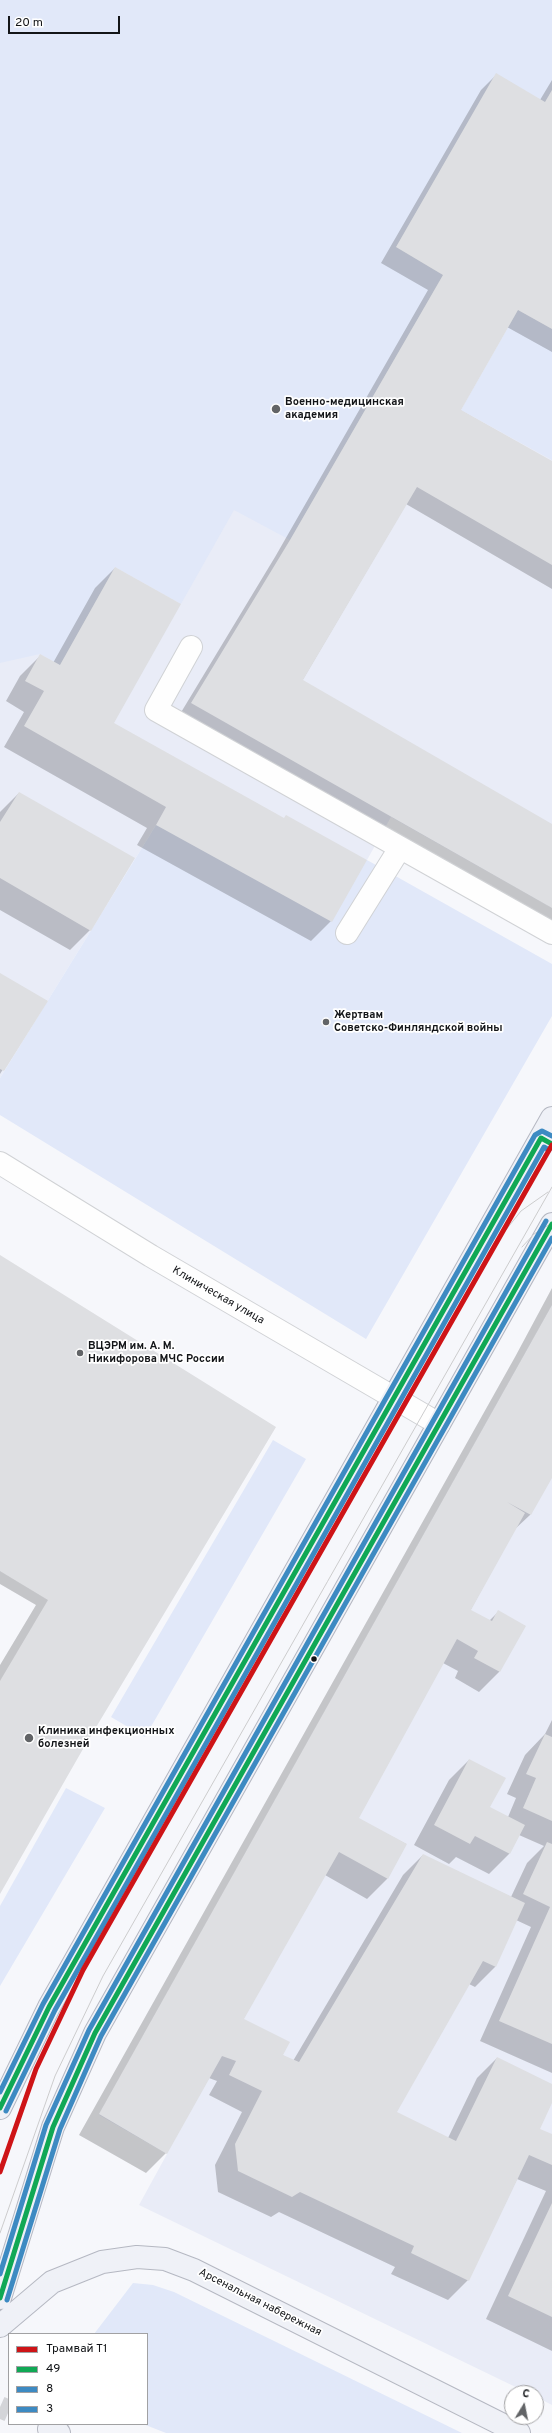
<!DOCTYPE html>
<meta charset="utf-8">
<style>
body{margin:0}
#map{position:relative;width:552px;height:2433px;overflow:hidden;background:#f6f7fb;font-family:Overpass,sans-serif}
canvas{display:block}
.legend{position:absolute;left:8px;top:2333px;width:140px;height:92px;box-sizing:border-box;background:#fff;border:1px solid #a1a1a3;margin:0;padding:5px 7px;list-style:none;font-size:12px;color:#131518}
.legend li{display:flex;align-items:center;gap:8px;height:20px}
.legend b{width:20px;border:1px solid #a1a1a3}
.north{position:absolute;left:504px;top:2385px;width:40px;height:40px;box-sizing:border-box;background:#fff;border:1px solid #a1a1a3;border-radius:50%;rotate:10deg;font-size:11px;font-weight:700;line-height:16px;text-align:center;color:#131518}
.north::after{content:'';display:block;margin:auto;width:14px;height:18px;background:#626467;clip-path:polygon(50% 0,100% 100%,50% 72%,0 100%)}
.scale{position:absolute;left:8px;top:16px;width:112px;height:18px;box-sizing:border-box;border:2px solid #131518;border-top:0;padding-left:5px;font-size:12px;line-height:14px;white-space:nowrap;color:#131518;-webkit-text-stroke:3px #fff;paint-order:stroke}
</style>
<div id="map">
<canvas width="552" height="2433"></canvas>
<ul class="legend">
<li><b style="height:5px;background:#ce1417"></b>Трамвай Т1</li>
<li><b style="height:5px;background:#10a855"></b>49</li>
<li><b style="height:5px;background:#3d8ac2"></b>8</li>
<li><b style="height:5px;background:#3d8ac2"></b>3</li>
</ul>
<div class="north">С</div>
<div class="scale">20 m</div>
</div>
<script>
const c = document.querySelector('canvas').getContext('2d');
c.lineJoin = 'round';
function fillPath(path, color) { c.fillStyle = color; c.fill(path, 'evenodd'); }
const toPath = rows => new Path2D(rows.map(r => 'M' + r).join(''));
function stroke(path, color, width, dash) { c.strokeStyle = color; c.lineWidth = width; c.lineCap = dash ? 'butt' : 'round'; c.setLineDash(dash || []); c.stroke(path); }
function drawText(font, color, halo, rows, align = 'center') {
  c.font = font + ' Overpass,sans-serif'; c.lineWidth = 3.5; c.setLineDash([]); c.textBaseline = 'middle'; c.strokeStyle = halo; c.fillStyle = color; for (const [text, x, y, turn = 0] of rows) {
    c.save(); c.translate(x, y); c.rotate((+turn || 0) * Math.PI / 180); c.textAlign = isNaN(turn) ? turn : align; if (halo) c.strokeText(text, 0, 0); c.fillText(text, 0, 0); c.restore();
  }
}
fillPath(toPath([
 [0,0,552,0,552,908,391,817,367,860,156,825,0,1078],
 [552,1305,552,2405,536,2397,536,2393,528,2393,139,2205,167,2154,99,2115]
]), '#e9ecf7');
fillPath(toPath([
 [0,0,552,0,552,90,545,102,496,74,396,247,443,275,290,540,234,510,181,604,115,567,60,665,40,654,0,663],
 [518,310,552,329,552,460,461,410],
 [156,825,367,860,552,964,552,1016,366,1339,0,1115,0,1078],
 [273,1440,306,1459,145,1737,111,1717],
 [66,1788,105,1808,0,1986,0,1906],
 [133,2283,153,2285,174,2292,462,2433,166,2433,143,2424,147,2424,147,2334,94,2334]
]), '#e1e8f9');
fillPath(toPath([
 [496,75,540,100,552,80,552,352,507,327,460,410,552,462,552,589,406,504,302,681,552,825,552,932,177,719,275,557,428,290,381,263,481,90],
 [115,568,113,724,331,921,311,941,137,845,147,828,4,747,24,712,6,701,20,676,40,656,53,663,95,588],
 [19,793,90,930,70,950,0,910,0,812],
 [0,975,46,1001,0,1074],
 [0,1256,82,1749,0,1892,0,1665,36,1605,0,1584],
 [552,1288,552,1476,530,1515,514,1530,470,1611,489,1621,498,1612,525,1626,499,1672,479,1692,455,1678,458,1671,443,1663,357,1818,406,1844,387,1879,367,1899,325,1875,242,2020,282,2055,293,2061,403,1875,423,1855,511,1897,527,1863,544,1846,519,1835,509,1854,489,1874,456,1857,449,1864,414,1845,449,1780,469,1760,489,1808,508,1817,516,1798,507,1794,525,1755,545,1734,552,1720,552,2073,480,2041,531,1927,516,1920,495,1967,475,1987,469,1984,395,2113,448,2138,477,2078,497,2058,552,2085,552,2101,538,2129,552,2135,552,2351,486,2319,546,2191,517,2179,468,2280,448,2300,391,2274,395,2267,279,2212,271,2217,218,2192,215,2165,242,2112,209,2095,217,2081,209,2078,166,2153,146,2173,79,2135,515,1357]
]), '#0003');
fillPath(toPath([
 [496,73,545,102,552,90,552,329,518,310,461,410,552,461,552,565,417,487,303,680,552,824,552,908,191,703,290,540,443,275,396,247],
 [115,567,181,604,114,723,284,818,286,815,367,860,332,922,156,825,166,807,24,726,44,691,25,681,40,654,60,665],
 [19,792,135,858,91,931,0,878,0,822],
 [0,973,48,1001,4,1071,0,1069],
 [0,1255,276,1427,83,1749,0,1894,0,1681,48,1600,0,1571],
 [552,1305,552,1478,531,1515,507,1502,525,1513,471,1610,492,1621,498,1610,526,1626,500,1672,474,1658,478,1651,457,1639,359,1818,407,1844,388,1879,339,1852,244,2019,290,2042,283,2055,299,2062,423,1854,525,1903,496,1967,483,1961,397,2112,456,2141,497,2057,552,2084,552,2103,540,2129,552,2134,552,2165,529,2155,469,2281,411,2253,414,2246,300,2192,292,2197,238,2171,235,2144,262,2091,229,2075,236,2061,222,2056,167,2154,99,2114],
 [545,1734,552,1737,552,1821,523,1808,536,1778,526,1774],
 [469,1759,506,1778,490,1807,525,1825,510,1854,475,1836,470,1844,434,1825],
 [547,1842,552,1844,552,2044,499,2021,550,1907,523,1894],
 [552,2203,552,2317,508,2296]
]), '#dedfe2');
stroke(toPath([
 [0,2407,9,2411]
]), '#d4d5d9', 22, [22, 11]);
const minor = toPath([
 [191,647,156,710,552,933],
 [347,933,400,848],
 [0,1163,151,1256,439,1424]
]);
const major = toPath([
 [0,2108,49,2007,552,1118],
 [0,2298,53,2127,95,2033,552,1224],
 [0,2326,52,2282,102,2262,137,2257,165,2259,194,2270,519,2433],
 [49,2429,59,2433]
]);
stroke(minor, '#d0d2d5', 24);
stroke(major, '#b5b8c2', 24);
stroke(minor, '#fefefe', 22);
stroke(major, '#eff1f7', 22);
stroke(toPath([
 [497,1241,521,1211,548,1192],
 [522,1247,534,1234,552,1223],
 [0,2233,55,2076,103,1976,552,1187]
]), '#cccccd', 1);
stroke(toPath([
 [0,2108,49,2007,541,1138,552,1144],
 [0,2298,53,2127,95,2033,552,1224]
]), '#10a855', 5);
stroke(toPath([
 [6,2111,55,2010,544,1147,549,1150],
 [7,2300,60,2129,101,2036,552,1238]
]), '#3d8ac2', 5);
stroke(toPath([
 [0,2092,43,2004,535,1135,542,1131,552,1136],
 [0,2274,46,2125,89,2030,546,1221]
]), '#3d8ac2', 5);
stroke(toPath([
 [0,2172,36,2069,83,1970,552,1145]
]), '#ce1417', 5);
for (const [x, y, r, color] of [
 [276,409,5,"#626467"],
 [326,1022,4,"#626467"],
 [80,1353,4,"#626467"],
 [314,1659,3.5,"#131518"],
 [29,1738,5,"#626467"]
]) { const dot = new Path2D(); dot.arc(x, y, r, 0, 2 * Math.PI); c.fillStyle = color; c.fill(dot); stroke(dot, '#fff', 1.5); }
drawText('bold 11px', '#131518', '#fff', [
 ["Военно-медицинская",285,403],
 ["академия",285,416],
 ["Жертвам",334,1016],
 ["Советско-Финляндской войны",334,1029],
 ["ВЦЭРМ им. А. М.",88,1347],
 ["Никифорова МЧС России",88,1360],
 ["Клиника инфекционных",38,1732],
 ["болезней",38,1745]
], 'left');
drawText('11px', '#131518', '#fff', [
 ["Клиническая улица",218,1296,30],
 ["Арсенальная набережная",260,2303,27]
]);
</script>
